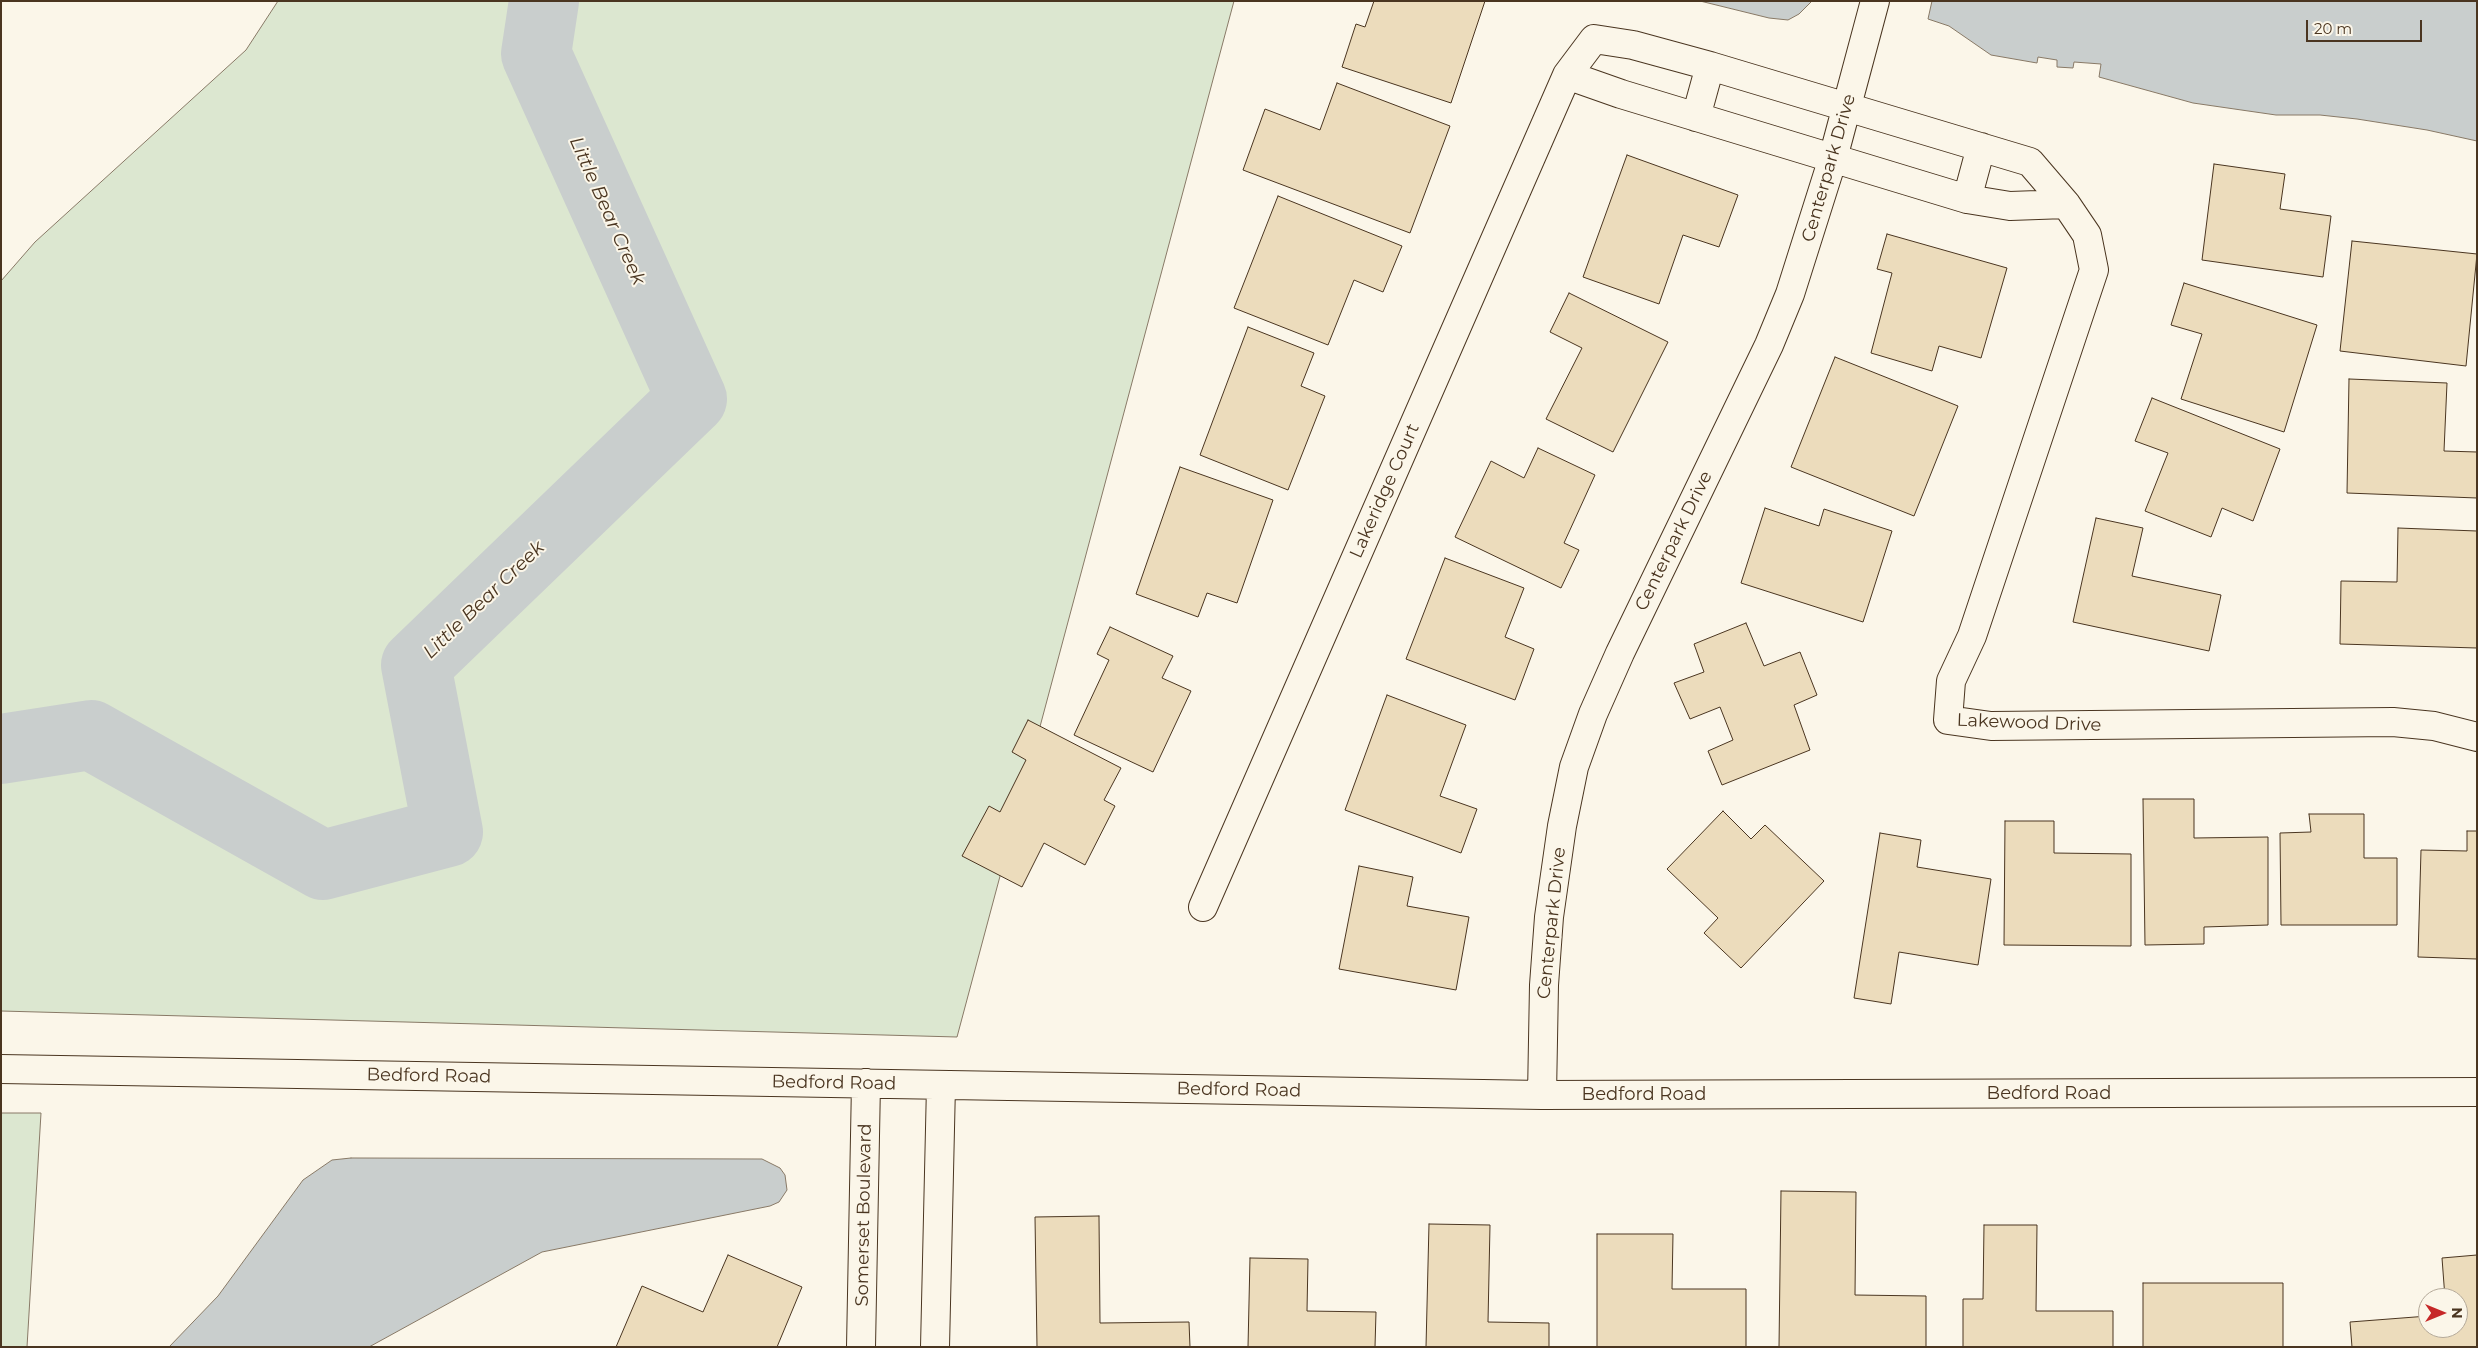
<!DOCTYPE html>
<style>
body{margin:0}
#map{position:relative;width:2478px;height:1348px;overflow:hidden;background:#fbf6e9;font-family:Montserrat,sans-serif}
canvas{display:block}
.frame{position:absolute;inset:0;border:2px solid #4a3520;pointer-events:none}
.north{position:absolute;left:2418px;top:1288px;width:50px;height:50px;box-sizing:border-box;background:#fbf6e9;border:1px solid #b4a999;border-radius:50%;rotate:90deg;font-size:14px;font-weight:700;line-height:20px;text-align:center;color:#4a3520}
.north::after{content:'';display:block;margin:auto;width:18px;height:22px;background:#c62828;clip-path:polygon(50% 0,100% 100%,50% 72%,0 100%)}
.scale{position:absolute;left:2306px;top:20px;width:116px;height:22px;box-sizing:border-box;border:2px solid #4a3520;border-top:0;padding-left:6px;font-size:15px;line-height:18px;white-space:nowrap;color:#4a3520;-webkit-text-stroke:4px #fbf6e9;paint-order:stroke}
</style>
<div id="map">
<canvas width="2478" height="1348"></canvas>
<div class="frame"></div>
<div class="north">N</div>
<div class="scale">20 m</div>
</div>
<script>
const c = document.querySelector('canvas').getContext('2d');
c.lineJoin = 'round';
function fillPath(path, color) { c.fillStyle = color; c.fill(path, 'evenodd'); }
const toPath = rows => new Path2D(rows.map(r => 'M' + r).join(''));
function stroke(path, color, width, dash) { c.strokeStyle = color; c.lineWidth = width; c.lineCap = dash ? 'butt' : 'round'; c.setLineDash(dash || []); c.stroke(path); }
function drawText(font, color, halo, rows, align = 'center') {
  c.font = font + ' Montserrat,sans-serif'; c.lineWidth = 4; c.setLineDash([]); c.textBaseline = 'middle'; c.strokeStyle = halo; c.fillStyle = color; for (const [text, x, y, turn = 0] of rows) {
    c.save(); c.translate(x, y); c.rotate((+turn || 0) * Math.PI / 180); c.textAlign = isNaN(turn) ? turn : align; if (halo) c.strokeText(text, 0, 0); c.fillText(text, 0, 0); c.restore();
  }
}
const green = toPath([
 [278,1,1234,1,957,1037,1,1011,1,281,35,242,246,50,278,1],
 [1,1113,41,1113,27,1347,1,1347,1,1113]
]);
fillPath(green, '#dce7d0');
stroke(green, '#887966', 1);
const water = toPath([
 [1700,1,1812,1,1799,14,1788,20,1769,18,1700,1],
 [1932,1,2477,1,2477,141,2427,130,2357,119,2320,115,2276,115,2193,103,2099,77,2101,64,2074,62,2073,68,2057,67,2057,60,2038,57,2037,63,1991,55,1949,26,1928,19,1932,1],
 [351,1158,762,1159,780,1168,785,1175,787,1190,779,1202,770,1206,542,1252,369,1347,169,1347,218,1296,303,1180,332,1160,351,1158]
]);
fillPath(water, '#c9cecd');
stroke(water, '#887966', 1);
stroke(toPath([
 [1,749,91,735,323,865,448,832,416,665,692,399,536,54,544,1]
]), '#c9cecd', 70);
const building = toPath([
 [1374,1,1485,1,1451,103,1342,67,1356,24,1365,27,1374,1],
 [1337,83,1450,126,1410,233,1243,170,1265,109,1320,130,1337,83],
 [1627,155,1738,195,1719,247,1683,235,1659,304,1583,277,1627,155],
 [2214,164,2285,174,2280,209,2331,216,2323,277,2202,260,2214,164],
 [1278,196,1402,246,1383,292,1354,280,1328,345,1234,308,1278,196],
 [1887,234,2007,268,1981,358,1939,346,1932,371,1871,353,1892,273,1877,269,1887,234],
 [2352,241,2477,254,2466,366,2340,351,2352,241],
 [2184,283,2317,325,2284,432,2181,399,2202,334,2171,325,2184,283],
 [1569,293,1668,342,1613,452,1546,419,1582,348,1550,332,1569,293],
 [1248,327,1314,353,1301,386,1325,396,1288,490,1200,455,1248,327],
 [1835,357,1958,406,1914,516,1791,467,1835,357],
 [2349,379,2447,383,2444,451,2477,452,2477,498,2347,493,2349,379],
 [2152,398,2280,449,2253,521,2222,508,2211,537,2145,511,2168,453,2135,441,2152,398],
 [1538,448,1595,475,1564,543,1579,550,1561,588,1455,537,1491,461,1524,478,1538,448],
 [1180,467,1273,500,1237,603,1207,593,1198,617,1136,594,1180,467],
 [1765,508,1819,526,1824,509,1892,531,1863,622,1741,583,1765,508],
 [2096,518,2143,528,2132,576,2221,595,2209,651,2073,622,2096,518],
 [2398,528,2477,531,2477,648,2340,644,2341,581,2397,582,2398,528],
 [1445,558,1524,588,1505,637,1534,649,1515,700,1406,659,1445,558],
 [1746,623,1764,666,1800,652,1817,695,1794,705,1810,750,1722,785,1708,751,1733,740,1720,707,1690,719,1674,683,1704,672,1694,644,1746,623],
 [1110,627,1173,656,1162,678,1191,691,1153,772,1074,735,1109,660,1097,654,1110,627],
 [1387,695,1466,725,1440,796,1477,809,1461,853,1345,810,1387,695],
 [1028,720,1121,768,1104,800,1115,806,1085,865,1044,843,1022,887,962,856,989,806,1000,812,1026,760,1012,752,1028,720],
 [2143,799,2194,799,2194,838,2268,837,2268,925,2204,927,2204,944,2145,945,2143,799],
 [1723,811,1751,839,1765,825,1824,881,1741,968,1704,933,1718,918,1667,869,1723,811],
 [2309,814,2364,814,2364,858,2397,858,2397,925,2281,925,2280,833,2311,832,2309,814],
 [2005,821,2054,821,2054,853,2131,854,2131,946,2004,945,2005,821],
 [2467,831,2477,831,2477,959,2418,957,2421,850,2467,851,2467,831],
 [1880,833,1921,840,1917,867,1991,879,1978,965,1899,952,1891,1004,1854,998,1880,833],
 [1359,866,1413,877,1407,906,1469,917,1456,990,1339,969,1359,866],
 [1781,1191,1856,1192,1855,1295,1926,1296,1926,1347,1779,1347,1781,1191],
 [1099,1216,1100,1323,1189,1322,1190,1347,1037,1347,1035,1217,1099,1216],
 [1429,1224,1490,1225,1488,1322,1549,1323,1549,1347,1426,1347,1429,1224],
 [1984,1225,2037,1225,2036,1311,2113,1311,2113,1347,1963,1347,1963,1299,1983,1299,1984,1225],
 [1597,1234,1673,1234,1672,1289,1746,1289,1746,1347,1597,1347,1597,1234],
 [728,1255,802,1287,777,1347,616,1347,642,1286,703,1312,728,1255],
 [2477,1255,2477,1347,2352,1347,2350,1322,2428,1316,2428,1328,2458,1328,2458,1298,2445,1298,2442,1258,2477,1255],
 [1250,1258,1308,1259,1307,1311,1376,1312,1375,1347,1248,1347,1250,1258],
 [2143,1283,2283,1283,2283,1347,2143,1347,2143,1283]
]);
fillPath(building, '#ecdcbc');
stroke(building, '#4a3520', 1);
const minor = toPath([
 [1567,75,1621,94,1967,199,2010,206,2066,204],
 [1696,117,1710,66],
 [1967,199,1981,147],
 [1203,907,1567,75,1594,39,1633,45,1710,66,2030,162,2066,204,2087,235,2094,270,1972,636,1951,681,1948,720,1991,726,2393,722,2434,726,2477,737],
 [1,1069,1542,1095,2477,1092],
 [1542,1095,1544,985,1549,917,1562,826,1574,767,1593,714,1620,653,1769,345,1790,294,1833,158,1875,1],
 [861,1347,866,1083],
 [935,1347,941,1085]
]);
stroke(minor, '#4a3520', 30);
stroke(minor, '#fbf6e9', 28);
drawText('18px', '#4a3520', '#fbf6e9', [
 ["Centerpark Drive",1829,168,-74],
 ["Lakeridge Court",1385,491,-66],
 ["Centerpark Drive",1674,541,-64],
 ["Lakewood Drive",2029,723,2],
 ["Centerpark Drive",1552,923,-84],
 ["Bedford Road",429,1076,1],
 ["Bedford Road",834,1083,1],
 ["Bedford Road",1239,1090,1],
 ["Bedford Road",2049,1094],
 ["Bedford Road",1644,1095],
 ["Somerset Boulevard",864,1215,-89]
]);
drawText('italic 19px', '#4a3520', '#fbf6e9', [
 ["Little Bear Creek",607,211,66],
 ["Little Bear Creek",484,600,-44]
]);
</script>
